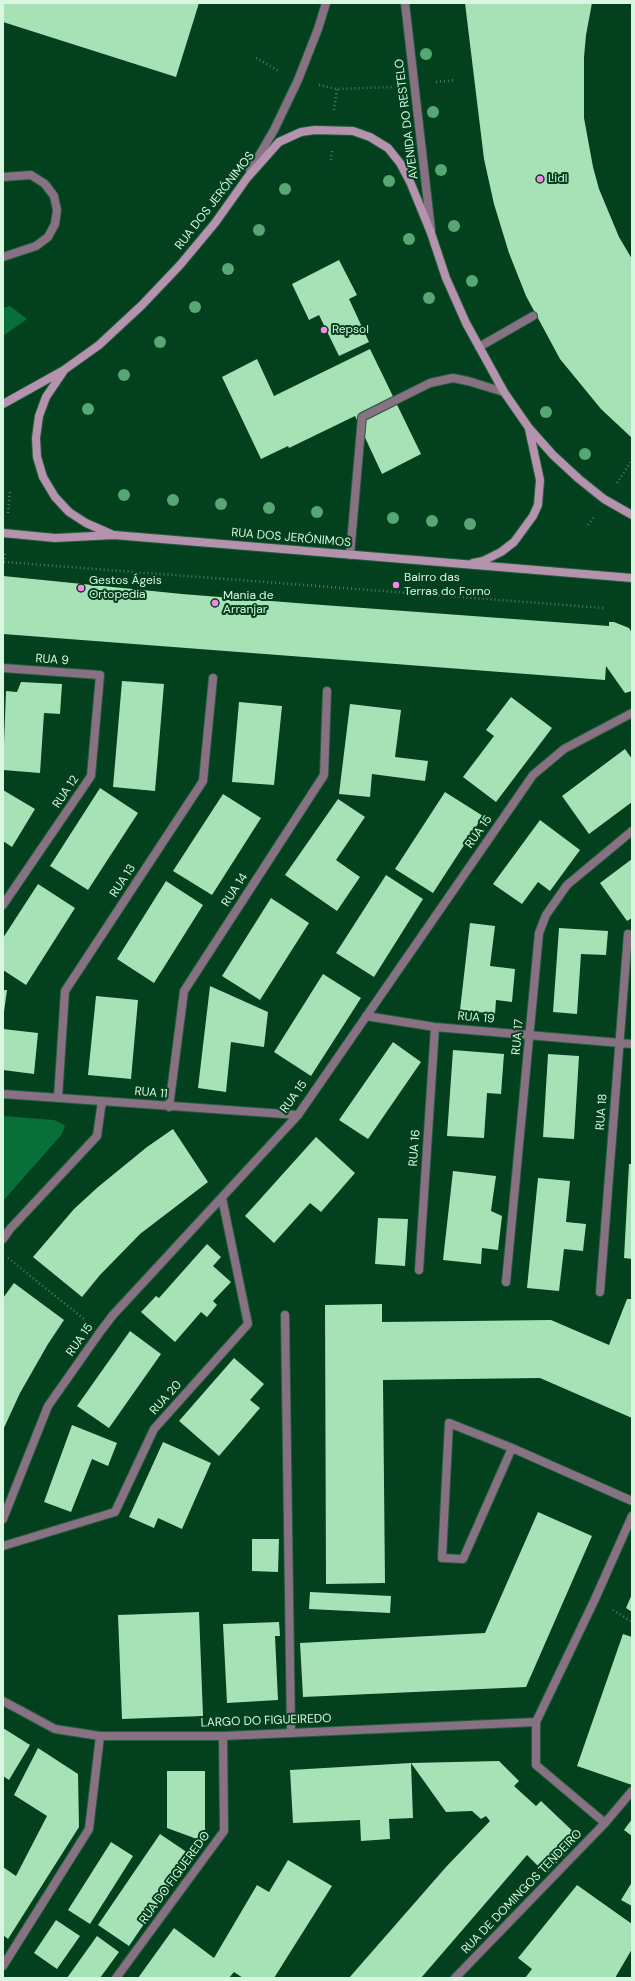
<!DOCTYPE html>
<meta charset="utf-8">
<style>
body{margin:0}
#map{position:relative;width:635px;height:1981px;overflow:hidden;background:#02401e;font-family:"DM Sans",sans-serif}
canvas{display:block}
.frame{position:absolute;inset:0;border:4px solid #d9f6e0;pointer-events:none}
</style>
<div id="map">
<canvas width="635" height="1981"></canvas>
<div class="frame"></div>
</div>
<script>
const c = document.querySelector('canvas').getContext('2d');
c.lineJoin = 'round';
function fillPath(path, color) { c.fillStyle = color; c.fill(path, 'evenodd'); }
const toPath = rows => new Path2D(rows.map(r => 'M' + r).join(''));
function stroke(path, color, width, dash) { c.strokeStyle = color; c.lineWidth = width; c.lineCap = dash ? 'butt' : 'round'; c.setLineDash(dash || []); c.stroke(path); }
function drawText(font, color, halo, rows, align = 'center') {
  c.font = font + ' "DM Sans",sans-serif'; c.lineWidth = 4; c.setLineDash([]); c.textBaseline = 'middle'; c.strokeStyle = halo; c.fillStyle = color; for (const [text, x, y, turn = 0] of rows) {
    c.save(); c.translate(x, y); c.rotate((+turn || 0) * Math.PI / 180); c.textAlign = isNaN(turn) ? turn : align; if (halo) c.strokeText(text, 0, 0); c.fillText(text, 0, 0); c.restore();
  }
}
fillPath(toPath([
 [10,306,27,319,3,336,3,308],
 [3,1116,54,1120,65,1125,62,1134,3,1201]
]), '#086f39');
fillPath(toPath([
 [3,3,199,3,176,77,3,22],
 [465,3,592,3,586,35,584,57,584,118,593,167,599,189,619,237,632,259,632,438,601,409,560,359,526,296,509,253,494,204,484,159],
 [339,260,357,295,349,299,369,342,339,356,319,315,309,320,292,284],
 [370,349,421,454,382,474,355,416,289,448,288,446,261,459,222,377,257,359,274,396],
 [3,576,182,594,309,604,609,626,609,622,614,622,629,628,632,633,632,691,625,693,606,666,605,680,3,634],
 [122,681,164,684,155,791,113,787],
 [21,682,62,684,60,714,44,713,40,773,3,770,6,691,17,692],
 [511,697,552,728,496,802,463,777,494,736,486,730],
 [239,702,282,706,274,785,232,782],
 [350,704,401,710,395,757,428,761,425,781,372,774,370,797,339,794],
 [625,749,632,759,632,802,589,834,562,796],
 [100,788,138,813,88,890,50,866],
 [3,790,35,809,12,847,3,841],
 [445,792,483,816,433,893,395,869],
 [223,794,261,818,212,895,173,871],
 [338,799,365,817,336,860,360,877,337,911,285,875],
 [540,820,580,850,550,891,538,882,522,904,493,884],
 [632,859,632,918,627,921,600,883],
 [386,875,423,899,374,977,336,953],
 [166,881,203,905,154,983,117,959],
 [38,884,75,908,26,985,3,970,3,938],
 [271,898,309,923,260,1000,222,976],
 [470,923,495,926,490,966,515,969,512,1002,496,1000,495,1014,460,1010],
 [559,928,608,931,606,955,581,954,577,1014,553,1012],
 [323,974,361,998,311,1076,274,1052],
 [210,986,268,1012,264,1047,231,1042,226,1092,198,1088],
 [3,990,7,990,4,1012,3,1012],
 [96,996,138,1000,131,1079,88,1075],
 [3,1029,38,1033,34,1074,3,1070],
 [393,1042,421,1062,368,1139,339,1120],
 [453,1050,504,1054,501,1094,487,1093,484,1138,447,1136],
 [548,1054,579,1056,574,1139,543,1137],
 [173,1129,208,1182,140,1234,100,1275,82,1297,33,1257,74,1209,98,1187,147,1147],
 [316,1137,355,1173,321,1212,310,1203,274,1243,245,1216],
 [629,1164,632,1164,632,1259,624,1258],
 [453,1171,496,1176,491,1211,502,1216,498,1250,482,1248,481,1264,443,1260],
 [538,1178,570,1181,566,1222,586,1224,583,1251,564,1249,559,1291,527,1288],
 [378,1218,408,1219,405,1266,375,1264],
 [207,1244,221,1257,213,1266,231,1282,213,1301,217,1305,207,1317,201,1312,175,1342,141,1312,156,1296,159,1298],
 [14,1283,64,1320,48,1344,20,1393,3,1430,3,1298],
 [627,1299,632,1299,632,1418,540,1378,383,1380,385,1583,326,1584,325,1305,382,1304,382,1322,551,1320,609,1345],
 [130,1331,161,1354,109,1428,77,1406],
 [234,1358,264,1384,250,1400,260,1408,219,1456,179,1421],
 [72,1425,117,1443,108,1466,92,1459,71,1512,44,1502],
 [163,1442,211,1463,182,1529,158,1518,154,1528,129,1517],
 [538,1512,592,1536,526,1687,303,1697,300,1643,485,1633],
 [252,1539,279,1539,278,1572,252,1571],
 [310,1592,391,1596,390,1613,309,1609],
 [632,1594,632,1612,626,1608],
 [199,1612,203,1716,122,1719,118,1615],
 [279,1622,280,1636,275,1636,278,1700,227,1703,223,1624],
 [623,1634,632,1637,632,1785,577,1766],
 [3,1728,30,1745,9,1780,3,1776],
 [38,1748,78,1774,79,1827,8,1939,3,1935,3,1867,16,1876,47,1816,14,1795],
 [499,1761,519,1781,514,1786,536,1806,541,1801,580,1838,546,1874,527,1855,421,1978,349,1978,446,1867,490,1821,486,1816,481,1819,472,1811,446,1812,411,1763],
 [411,1763,413,1818,389,1819,390,1839,361,1841,360,1820,293,1823,290,1770],
 [167,1771,205,1771,205,1842,167,1828],
 [632,1819,632,1836,624,1830],
 [160,1834,191,1855,129,1946,98,1925],
 [111,1842,133,1856,90,1924,68,1910],
 [288,1860,332,1886,274,1978,243,1978,234,1972,229,1978,138,1978,174,1928,214,1958,257,1885,269,1892],
 [632,1882,632,1906,621,1900],
 [577,1885,632,1924,632,1949,615,1978,525,1978,532,1969,518,1958],
 [56,1920,80,1936,57,1969,34,1953],
 [97,1936,119,1952,100,1978,67,1978]
]), '#a7e1b6');
const service = toPath([
 [3,177,31,175,45,184,54,196,57,210,55,224,48,237,36,246,3,257],
 [479,347,533,316],
 [350,555,362,417,430,383,453,378,468,381,504,392],
 [285,1315,291,1733]
]);
const minor = toPath([
 [3,668,100,675,91,776,3,905],
 [366,1016,435,1027,632,1044],
 [3,1094,298,1115],
 [58,1097,65,991,203,781,213,678],
 [169,1107,184,991,324,775,327,691],
 [3,1239,10,1229,97,1136,102,1101],
 [419,1270,435,1027],
 [506,1282,539,933,546,915,567,885,632,831],
 [600,1292,628,934],
 [512,1448,463,1559,442,1558,449,1423,512,1448,632,1501],
 [3,1519,48,1406,100,1332,113,1315,298,1115,533,775,564,749,632,713],
 [3,1546,115,1512,154,1429,248,1324,222,1198],
 [3,1701,55,1729,100,1736,223,1736,536,1722,595,1599,632,1516],
 [536,1722,536,1765,605,1823],
 [3,1966,89,1829,100,1736],
 [116,1978,224,1831,223,1736],
 [455,1978,605,1823,632,1791]
]);
const tertiary = toPath([
 [405,3,431,230],
 [250,171,274,130,298,80,318,29,326,3]
]);
const secondary = toPath([
 [63,372,46,397,39,416,36,438,37,457,43,477,55,497,69,512,86,523,111,534],
 [3,404,64,370,99,345,142,305,180,265,215,223,247,178,279,142,301,132,315,130,353,131,370,137,388,148,400,163,411,184,431,233,446,278,466,323,504,392,529,428,553,455,579,479,604,499,632,515],
 [3,533,55,538,114,535,632,578],
 [473,563,483,561,501,552,514,542,533,516,538,505,540,480,529,429]
]);
stroke(service, '#245d3d', 10);
stroke(minor, '#245d3d', 10);
stroke(tertiary, '#245d3d', 10);
stroke(secondary, '#245d3d', 10);
stroke(toPath([
 [256,58,279,71],
 [436,82,455,80],
 [319,85,337,89,393,87],
 [334,110,337,89],
 [331,160,332,151],
 [617,483,632,460],
 [8,513,10,491],
 [588,525,594,517],
 [5,554,4,562,604,608],
 [8,1258,84,1319],
 [613,1610,632,1622]
]), '#4b7d60', 2.5, [1, 3]);
stroke(service, '#877182', 8);
stroke(minor, '#877182', 8);
stroke(tertiary, '#877182', 8);
stroke(secondary, '#b592ae', 8);
c.fillStyle = '#57a673';
for (const [x, y] of [
 [426,54],
 [433,112],
 [441,170],
 [389,181],
 [285,189],
 [454,226],
 [259,230],
 [409,239],
 [228,269],
 [472,281],
 [429,298],
 [195,307],
 [160,342],
 [124,375],
 [88,409],
 [546,412],
 [585,454],
 [124,495],
 [173,500],
 [221,504],
 [269,508],
 [317,512],
 [393,518],
 [432,521],
 [470,524]
]) { c.beginPath(); c.arc(x, y, 6, 0, 2 * Math.PI); c.fill(); }
for (const [x, y, r, color] of [
 [540,179,4,"#f987e9"],
 [324,330,4,"#f987e9"],
 [396,585,4,"#f987e9"],
 [81,588,4,"#f987e9"],
 [215,603,4,"#f987e9"]
]) { const dot = new Path2D(); dot.arc(x, y, r, 0, 2 * Math.PI); c.fillStyle = color; c.fill(dot); stroke(dot, '#02401e', 1.5); }
drawText('12px', '#d9f6e0', '#02401e', [
 ["AVENIDA DO RESTELO",407,119,-97],
 ["RUA DOS JERÓNIMOS",215,201,-52],
 ["RUA DOS JERÓNIMOS",291,538,5],
 ["RUA 9",52,660,4],
 ["RUA 12",66,792,-56],
 ["RUA 15",479,832,-55],
 ["RUA 13",123,881,-57],
 ["RUA 14",235,890,-57],
 ["RUA 19",476,1018,5],
 ["RUA 17",518,1037,-85],
 ["RUA 11",151,1093,5],
 ["RUA 15",294,1097,-54],
 ["RUA 18",602,1112,-86],
 ["RUA 16",415,1148,-86],
 ["RUA 15",80,1340,-55],
 ["RUA 20",166,1398,-48],
 ["LARGO DO FIGUEIREDO",266,1721,-2],
 ["RUA DO FIGUEREDO",175,1878,-54],
 ["RUA DE DOMINGOS TENDEIRO",522,1892,-46]
]);
drawText('12px', '#d9f6e0', '#02401e', [
 ["Lidl",548,179],
 ["Repsol",332,330],
 ["Bairro das",404,578],
 ["Terras do Forno",404,592],
 ["Gestos Ágeis",89,581],
 ["Ortopedia",89,595],
 ["Mania de",223,596],
 ["Arranjar",223,610]
], 'left');
</script>
